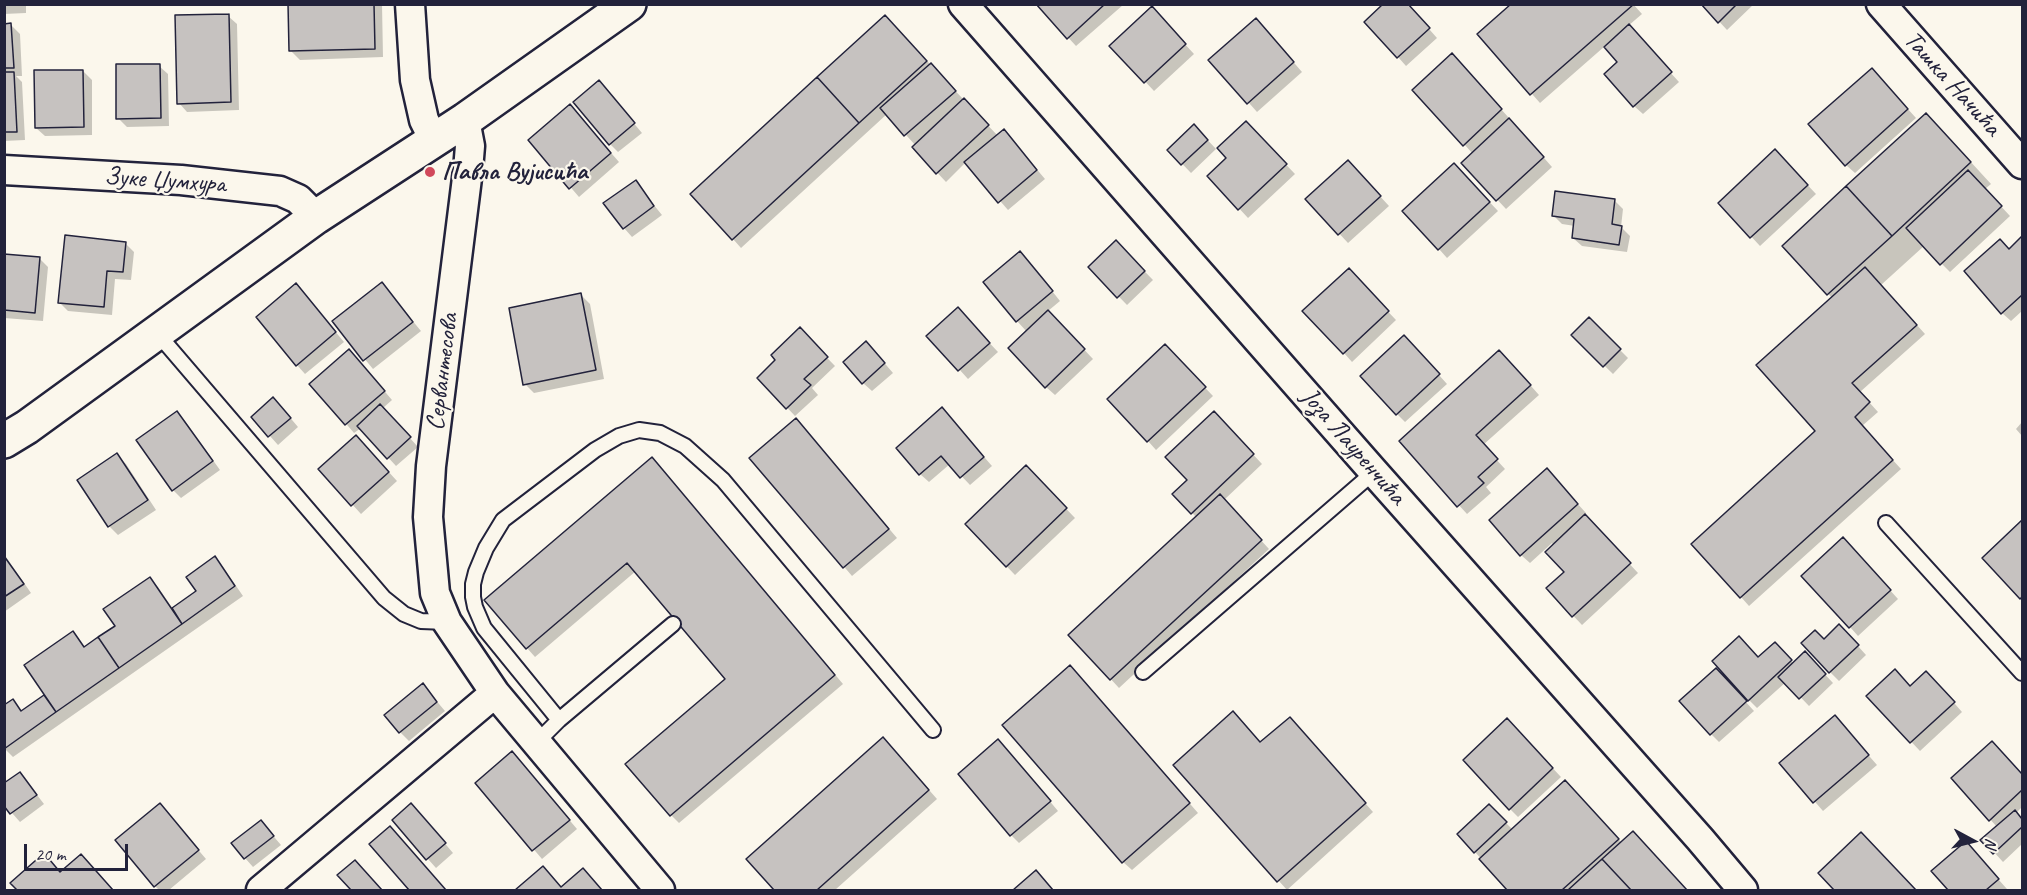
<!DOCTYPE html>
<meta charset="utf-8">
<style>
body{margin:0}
#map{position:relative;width:2027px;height:895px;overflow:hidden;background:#fbf7ec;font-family:Caveat,sans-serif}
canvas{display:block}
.frame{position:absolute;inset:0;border:6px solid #22223b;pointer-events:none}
.north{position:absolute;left:1943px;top:811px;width:60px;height:60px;-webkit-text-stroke:4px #fbf7ec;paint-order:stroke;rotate:97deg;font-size:16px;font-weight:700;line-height:24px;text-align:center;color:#22223b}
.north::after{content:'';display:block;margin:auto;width:21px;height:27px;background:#22223b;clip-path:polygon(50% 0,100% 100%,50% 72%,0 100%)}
.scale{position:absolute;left:24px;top:844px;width:104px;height:27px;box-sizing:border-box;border:3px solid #22223b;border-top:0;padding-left:8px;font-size:18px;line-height:21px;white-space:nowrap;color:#22223b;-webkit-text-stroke:4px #fbf7ec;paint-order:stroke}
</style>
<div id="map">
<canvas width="2027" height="895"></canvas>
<div class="frame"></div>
<div class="north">N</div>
<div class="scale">20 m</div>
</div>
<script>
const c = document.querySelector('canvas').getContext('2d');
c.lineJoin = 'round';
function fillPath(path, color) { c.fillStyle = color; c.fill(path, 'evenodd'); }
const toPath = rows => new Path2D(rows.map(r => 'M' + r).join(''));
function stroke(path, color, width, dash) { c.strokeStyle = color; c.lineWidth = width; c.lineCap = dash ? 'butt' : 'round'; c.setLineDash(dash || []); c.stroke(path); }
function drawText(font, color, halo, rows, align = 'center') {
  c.font = font + ' Caveat,sans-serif'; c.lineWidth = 4.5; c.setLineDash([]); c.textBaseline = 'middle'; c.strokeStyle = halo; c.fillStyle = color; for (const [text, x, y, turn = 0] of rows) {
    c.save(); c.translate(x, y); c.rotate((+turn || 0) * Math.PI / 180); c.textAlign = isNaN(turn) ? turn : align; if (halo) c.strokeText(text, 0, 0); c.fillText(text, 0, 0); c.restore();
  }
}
fillPath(toPath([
 [4,4,26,4,26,13,4,14],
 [290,4,382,4,383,57,300,60,291,51],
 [1407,4,1437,38,1406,66,1367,22],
 [1633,4,1642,14,1628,26,1679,82,1643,114,1634,106,1619,62,1605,46,1540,103,1479,34],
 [1703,4,1754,4,1727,30],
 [1038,5,1123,5,1076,46],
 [228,16,237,24,239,110,187,112,179,103],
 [1160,17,1194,54,1154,91,1112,46],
 [4,25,11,25,20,34,22,76,16,76,22,82,25,140,4,141],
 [893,25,998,136,1012,140,1045,179,1008,210,966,162,946,182,914,148,916,146,887,114,741,248,733,239],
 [1264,28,1302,72,1257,112,1211,60],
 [159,66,168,74,169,126,127,127,118,118],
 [83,71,92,80,92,135,45,136,36,128],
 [1472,76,1552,167,1506,209,1463,163,1473,154,1464,144],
 [1880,78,1916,118,1855,173,1846,165],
 [599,82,642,133,618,152,610,144],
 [578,115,619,162,579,197,530,140],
 [1254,131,1295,174,1248,218,1209,176],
 [1203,135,1216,149,1191,173,1169,150],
 [1947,136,1991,184,1985,189,2010,216,1950,272,1924,246,1881,285,1925,334,1860,392,1878,412,1862,426,1901,469,1749,606,1741,597,1818,431,1832,298,1784,246],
 [1784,160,1816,194,1760,246,1720,203],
 [1356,170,1389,206,1348,243,1307,199],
 [1463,174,1498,211,1447,258,1439,249],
 [635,182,662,215,632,237,624,228],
 [1614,200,1623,209,1621,227,1630,236,1627,252,1582,246,1573,238,1575,226,1562,224,1553,215],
 [2022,238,2022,311,2011,321,2002,313,2009,250],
 [1116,242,1153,280,1127,305,1090,267],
 [125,243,134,252,131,280,115,279,112,315,68,311,59,302],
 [4,255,39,258,48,267,43,321,4,318],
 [1029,262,1060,301,1048,311,1093,359,1055,395,1046,387,1027,332,1017,321],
 [1357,279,1396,320,1352,362,1344,353],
 [382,284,421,331,373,369,334,322],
 [304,294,344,342,305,374,297,365],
 [581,295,590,304,604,379,534,393,525,384],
 [966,318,998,352,968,379,929,336],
 [1589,319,1628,358,1613,374,1573,335],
 [800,330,835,366,812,388,818,395,795,416,759,378,777,360],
 [1165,346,1213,396,1156,450,1148,441],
 [1413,346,1447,384,1405,422,1397,414],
 [875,352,893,373,872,391,863,383],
 [358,360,392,400,383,408,418,447,396,466,361,428,354,433,312,384],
 [1508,360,1539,395,1483,445,1505,469,1486,487,1491,493,1467,514,1401,442],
 [282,408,298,427,278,445,253,417],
 [177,412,185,421,220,470,181,498,173,490],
 [950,418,992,466,970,485,950,464,929,482,920,474],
 [1222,421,1262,464,1224,500,1269,549,1119,688,1070,635,1197,518,1174,494,1189,480],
 [2022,422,2022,436,2016,429],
 [804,429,897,538,852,576,751,458],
 [365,446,397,481,361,514,320,469],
 [117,455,126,464,156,510,118,535,109,526],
 [1026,467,1075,518,1015,575,967,525],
 [660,468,843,684,679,823,671,815,727,679,636,571,535,657,527,648],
 [1555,479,1586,513,1584,515,1638,573,1582,625,1548,589,1566,572,1554,546,1552,543,1530,563,1521,555],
 [2022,522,2022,599,1984,558],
 [1852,548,1898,599,1858,636,1850,627],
 [4,554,31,593,4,612],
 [215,558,223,567,243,596,13,757,4,748,13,701,23,712,46,695,72,633,85,648,117,626,150,579,158,587,173,609,198,591],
 [1848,635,1866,655,1839,681,1830,672,1824,641],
 [1775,644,1794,664,1805,653,1833,683,1809,706,1786,682,1757,708,1749,700,1758,659],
 [1079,676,1198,813,1132,870,1123,862],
 [1725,679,1754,711,1719,742,1711,734],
 [1935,681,1962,712,1920,751,1868,696],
 [423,685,445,711,409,741,400,732],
 [1843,726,1877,765,1823,811,1781,763],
 [1298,727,1373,812,1287,890,1175,765,1261,744],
 [1516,729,1561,777,1518,817,1510,809],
 [892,748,937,799,835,890,776,890,748,859],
 [1007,750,1058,811,1019,843,1011,835],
 [2001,751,2022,775,2022,807,2016,813,2022,820,2022,844,2003,862,1983,840,1997,827,1953,778],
 [520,762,577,829,542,859,477,783],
 [20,773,44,804,20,822,4,804],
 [1578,795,1622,843,1642,842,1686,890,1509,890,1459,834,1489,806,1513,830],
 [160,805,206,859,169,890,159,890,155,886],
 [420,814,453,853,436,868,394,821],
 [269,831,281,845,253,867,245,858],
 [1861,834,1915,890,1836,890,1820,873],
 [1974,852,2007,889,2005,890,1950,890,1933,871],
 [89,864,112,890,19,890,12,883,60,874],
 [543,868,562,888,591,879,601,890,517,890],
 [1036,873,1052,890,1015,890]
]), '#0003');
const building = toPath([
 [288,4,374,4,375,49,289,51,288,4],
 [1036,4,1105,4,1067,39,1036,4],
 [1383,4,1408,4,1430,28,1397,58,1364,22,1383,4],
 [1511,4,1634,4,1530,95,1477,34,1511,4],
 [1701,4,1737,4,1718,23,1701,4],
 [1152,6,1186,44,1144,83,1109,46,1152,6],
 [229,14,231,102,177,104,175,15,229,14],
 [885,15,927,61,859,123,817,77,885,15],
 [1256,18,1294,62,1247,104,1208,60,1256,18],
 [11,23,14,68,4,68,4,24,11,23],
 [1629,24,1672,72,1633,107,1604,74,1617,62,1604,47,1629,24],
 [1452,53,1502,109,1463,146,1412,90,1452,53],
 [931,63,956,91,904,136,880,108,931,63],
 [116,64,160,64,161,118,116,119,116,64],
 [1872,68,1908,109,1845,166,1808,124,1872,68],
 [34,70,83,70,84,127,35,128,34,70],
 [4,72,14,72,17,132,4,132,4,72],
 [817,77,859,123,732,240,690,194,817,77],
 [599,80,635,123,609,145,573,102,599,80],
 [964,98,989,125,936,174,912,147,964,98],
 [570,104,611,153,569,189,528,140,570,104],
 [1926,113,1971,162,1892,236,1846,186,1926,113],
 [1509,118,1544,157,1496,201,1461,163,1509,118],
 [1246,121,1287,164,1238,210,1207,176,1226,158,1217,148,1246,121],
 [1194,124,1208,140,1181,165,1167,150,1194,124],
 [1004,129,1037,170,998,203,964,162,1004,129],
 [1775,149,1808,185,1750,238,1718,203,1775,149],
 [1348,160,1381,196,1338,235,1305,199,1348,160],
 [1454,163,1490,202,1438,250,1402,211,1454,163],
 [1968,170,2002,206,1940,265,1906,228,1968,170],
 [636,180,654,206,623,229,603,203,636,180],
 [1846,186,1892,236,1827,295,1782,246,1846,186],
 [1555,191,1615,199,1612,224,1622,226,1619,245,1572,238,1574,219,1552,216,1555,191],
 [65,235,126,242,123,272,107,271,104,307,58,303,65,235],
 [2022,236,2022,295,2001,314,1964,271,2000,239,2009,249,2022,236],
 [1116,240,1145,271,1117,298,1088,267,1116,240],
 [1020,251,1053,291,1016,322,983,282,1020,251],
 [4,254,40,257,35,313,4,310,4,254],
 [1865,267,1917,325,1852,383,1870,402,1855,417,1893,460,1740,598,1691,544,1815,431,1756,365,1865,267],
 [1349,268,1389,311,1343,354,1302,311,1349,268],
 [382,282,413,322,363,361,332,321,382,282],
 [296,283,336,332,296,366,256,317,296,283],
 [581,293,596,370,523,385,509,308,581,293],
 [958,307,990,343,958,371,926,336,958,307],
 [1048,310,1085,349,1045,388,1008,348,1048,310],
 [1589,317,1621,349,1603,367,1571,335,1589,317],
 [800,327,828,357,804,379,811,385,786,409,757,378,775,360,771,355,800,327],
 [1404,335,1440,374,1396,415,1360,376,1404,335],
 [866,341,885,363,862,384,843,362,866,341],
 [1165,344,1206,387,1147,442,1107,399,1165,344],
 [349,349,385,391,345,425,309,384,349,349],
 [1499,350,1531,385,1476,435,1498,459,1478,477,1484,483,1457,507,1399,441,1499,350],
 [273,397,291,418,268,437,251,417,273,397],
 [380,404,411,437,387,459,357,426,380,404],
 [942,407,984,457,960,478,941,456,919,475,896,448,942,407],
 [177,411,213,461,172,491,136,440,177,411],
 [1214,411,1254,454,1191,514,1172,494,1187,480,1165,457,1214,411],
 [796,418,889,529,843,568,749,458,796,418],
 [356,435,389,472,351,506,318,469,356,435],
 [117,453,148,500,108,527,77,480,117,453],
 [652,457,835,675,670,816,625,764,725,679,627,563,526,649,484,600,652,457],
 [1026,465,1067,508,1006,567,965,524,1026,465],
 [1547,468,1578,504,1520,556,1489,520,1547,468],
 [1220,494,1262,540,1110,680,1068,635,1220,494],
 [1585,514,1631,563,1572,617,1546,588,1564,572,1545,552,1585,514],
 [2022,520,2022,597,2020,599,1982,558,2022,520],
 [1843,537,1891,590,1849,628,1801,576,1843,537],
 [4,556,24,584,4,597,4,556],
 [215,556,235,586,182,624,172,608,196,591,186,577,215,556],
 [150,577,182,624,119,668,98,637,115,626,103,609,150,577],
 [1839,624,1859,645,1829,673,1801,643,1815,630,1824,639,1839,624],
 [73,631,84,647,98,637,119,668,56,712,24,665,73,631],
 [1739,636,1758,657,1775,642,1792,660,1748,701,1712,661,1739,636],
 [1805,651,1826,674,1799,699,1778,677,1805,651],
 [1070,665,1190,803,1122,863,1002,725,1070,665],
 [1716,668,1747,701,1710,735,1679,701,1716,668],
 [1895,669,1910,686,1926,671,1955,702,1910,743,1866,696,1895,669],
 [423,683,437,702,399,733,384,715,423,683],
 [44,695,56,712,4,749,4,705,13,699,21,711,44,695],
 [1233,711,1260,742,1290,717,1366,803,1277,882,1173,765,1233,711],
 [1835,715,1869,755,1813,803,1779,763,1835,715],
 [1507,718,1553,768,1509,810,1463,760,1507,718],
 [883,737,929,790,817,890,774,890,746,859,883,737],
 [998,739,1051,801,1010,836,958,774,998,739],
 [1992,741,2022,774,2022,790,1989,821,1951,778,1992,741],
 [512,751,570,820,532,851,475,783,512,751],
 [20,772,37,795,10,814,4,806,4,783,20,772],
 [1565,780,1619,839,1562,890,1507,890,1479,859,1565,780],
 [160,803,199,850,154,887,115,840,160,803],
 [411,803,446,843,426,860,392,820,411,803],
 [1489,804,1507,822,1474,853,1457,834,1489,804],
 [2015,810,2022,819,2022,827,1993,854,1980,840,2015,810],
 [261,820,274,836,244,859,231,843,261,820],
 [390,826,446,890,409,890,369,844,390,826],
 [1633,831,1687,890,1631,890,1602,859,1633,831],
 [1861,832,1916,890,1834,890,1818,873,1861,832],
 [1966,841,1999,879,1986,890,1948,890,1931,871,1966,841],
 [44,853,60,872,81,854,113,890,17,890,10,883,44,853],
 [1602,859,1631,890,1568,890,1602,859],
 [355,860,382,890,351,890,337,875,355,860],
 [543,866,561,887,583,868,602,890,515,890,543,866],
 [1036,870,1053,890,1013,890,1036,870]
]);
fillPath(building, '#c6c2c0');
stroke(building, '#22223b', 1.5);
const lane = toPath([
 [157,333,384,598,404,614,421,621,447,622],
 [1886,523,2022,673],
 [1143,672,1374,472],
 [559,720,484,628,475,607,473,597,473,584,476,572,486,548,503,520,595,450,619,436,639,430,660,433,685,446,723,480,933,730],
 [536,743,559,720,673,624]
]);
const street = toPath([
 [410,4,415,80,424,120,434,140],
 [963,4,1374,472,1700,839,1743,890],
 [1881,4,2022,164],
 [465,120,470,146,468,170,431,466,428,517,435,593,447,622,495,693,660,890],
 [4,170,181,180,280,191,298,199,316,217],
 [261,890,495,693]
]);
const secondary = toPath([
 [4,441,27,427,316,217,465,120,629,4]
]);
stroke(lane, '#22223b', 18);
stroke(street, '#22223b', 33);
stroke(secondary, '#22223b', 38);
stroke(lane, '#fbf7ec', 14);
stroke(street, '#fbf7ec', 28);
stroke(secondary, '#fbf7ec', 33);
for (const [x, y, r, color] of [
 [430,172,6,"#d1495b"]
]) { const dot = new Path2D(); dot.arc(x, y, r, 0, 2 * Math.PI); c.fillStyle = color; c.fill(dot); stroke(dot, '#fbf7ec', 2); }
drawText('26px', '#22223b', '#fbf7ec', [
 ["Ташка Начића",1952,84,48],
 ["Зуке Џумхура",165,181,4],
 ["Сервантесова",443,372,-83],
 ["Јоза Лауренчића",1353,447,49]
]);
drawText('bold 26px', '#22223b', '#fbf7ec', [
 ["Павла Вујисића",442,172]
], 'left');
</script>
